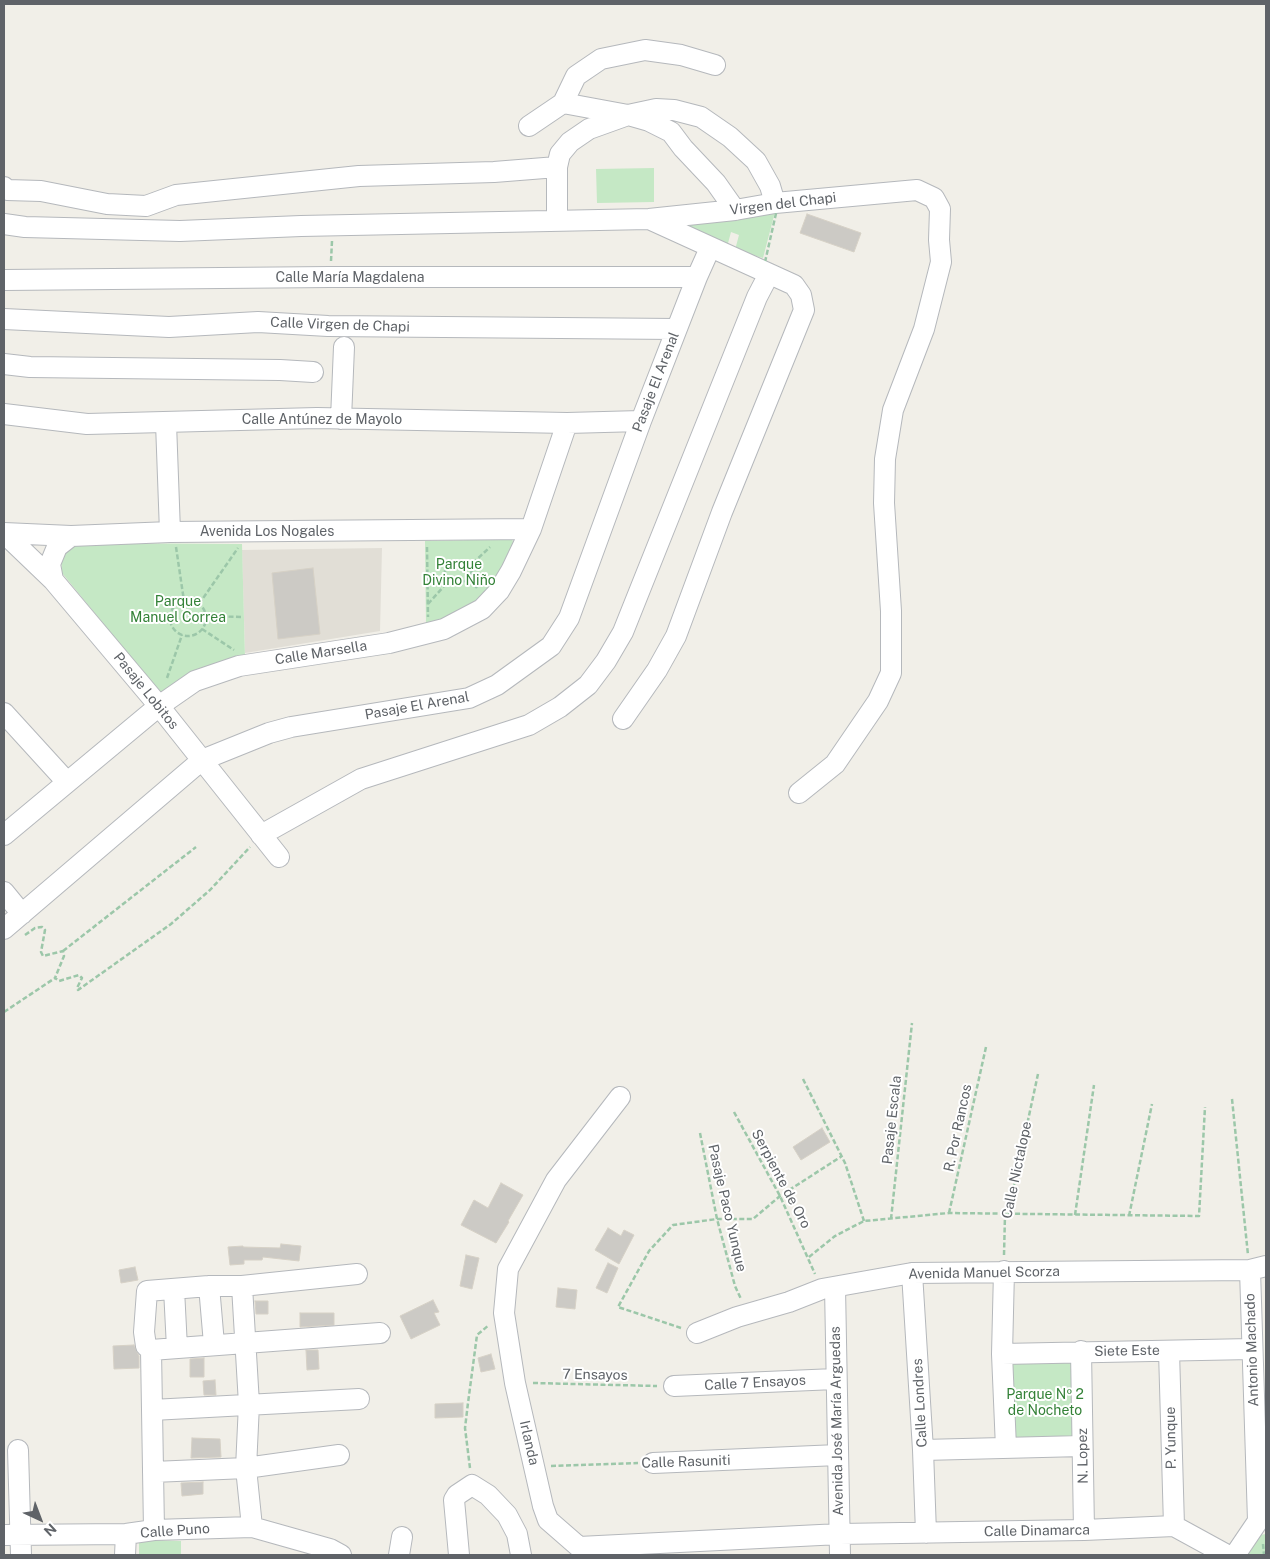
<!DOCTYPE html>
<meta charset="utf-8">
<style>
body{margin:0}
#map{position:relative;width:1270px;height:1559px;overflow:hidden;background:#f1efe8;font-family:"Public Sans",sans-serif}
canvas{display:block}
.frame{position:absolute;inset:0;border:5px solid #5f6368;pointer-events:none}
.north{position:absolute;left:15px;top:1494px;width:50px;height:50px;-webkit-text-stroke:4px #fff;paint-order:stroke;rotate:137deg;font-size:14px;font-weight:700;line-height:20px;text-align:center;color:#5f6368}
.north::after{content:'';display:block;margin:auto;width:18px;height:22px;background:#5f6368;clip-path:polygon(50% 0,100% 100%,50% 72%,0 100%)}
</style>
<div id="map">
<canvas width="1270" height="1559"></canvas>
<div class="frame"></div>
<div class="north">N</div>
</div>
<script>
const c = document.querySelector('canvas').getContext('2d');
c.lineJoin = 'round';
function fillPath(path, color) { c.fillStyle = color; c.fill(path, 'evenodd'); }
const toPath = rows => new Path2D(rows.map(r => 'M' + r).join(''));
function stroke(path, color, width, dash) { c.strokeStyle = color; c.lineWidth = width; c.lineCap = dash ? 'butt' : 'round'; c.setLineDash(dash || []); c.stroke(path); }
function drawText(font, color, halo, rows, align = 'center') {
  c.font = font + ' "Public Sans",sans-serif'; c.lineWidth = 4; c.setLineDash([]); c.textBaseline = 'middle'; c.strokeStyle = halo; c.fillStyle = color; for (const [text, x, y, turn = 0] of rows) {
    c.save(); c.translate(x, y); c.rotate((+turn || 0) * Math.PI / 180); c.textAlign = isNaN(turn) ? turn : align; if (halo) c.strokeText(text, 0, 0); c.fillText(text, 0, 0); c.restore();
  }
}
fillPath(toPath([
 [382,548,380,631,245,653,242,550]
]), '#e1ded6');
fillPath(toPath([
 [654,168,654,202,597,203,596,169],
 [775,212,763,258,735,250,739,235,731,232,727,247,682,225],
 [512,539,514,545,493,586,477,601,456,613,426,625,425,541],
 [78,543,242,544,245,658,163,697,62,573,61,557],
 [1077,1362,1079,1443,1012,1445,1012,1364],
 [1266,1534,1266,1555,1248,1555,1260,1535],
 [139,1540,181,1541,181,1555,139,1555]
]), '#c5e8c5');
const building = toPath([
 [807,214,861,233,854,252,800,233,807,214],
 [313,568,320,634,278,639,272,573,313,568],
 [822,1128,830,1142,801,1160,793,1147,822,1128],
 [501,1183,523,1195,508,1221,509,1222,496,1243,461,1225,474,1200,488,1208,501,1183],
 [608,1228,621,1236,624,1230,634,1235,619,1264,595,1250,608,1228],
 [281,1244,301,1246,299,1261,263,1257,262,1260,244,1260,244,1264,230,1265,228,1247,243,1246,243,1247,280,1248,281,1244],
 [466,1255,479,1258,472,1289,460,1286,466,1255],
 [608,1263,618,1268,607,1293,596,1288,608,1263],
 [135,1267,138,1280,121,1283,119,1270,135,1267],
 [558,1288,577,1290,575,1309,556,1307,558,1288],
 [433,1300,439,1312,434,1313,440,1325,411,1339,400,1316,433,1300],
 [255,1301,268,1301,268,1314,256,1314,255,1301],
 [300,1313,334,1313,334,1325,300,1327,300,1313],
 [134,1345,139,1356,139,1368,114,1369,113,1346,134,1345],
 [306,1350,318,1350,319,1369,307,1370,306,1350],
 [491,1354,495,1369,481,1372,478,1358,491,1354],
 [204,1358,204,1377,190,1377,190,1359,204,1358],
 [215,1380,216,1395,204,1395,203,1381,215,1380],
 [463,1403,463,1417,435,1418,435,1404,463,1403],
 [192,1438,220,1439,221,1457,191,1458,192,1438],
 [203,1482,203,1494,182,1496,181,1483,203,1482]
]);
fillPath(building, '#cccac5');
stroke(building, '#d6d1c6', 1);
const minor = toPath([
 [563,103,576,76,601,59,645,50,681,55,715,65],
 [529,126,563,103,628,115,649,121,671,132,683,148,716,183,735,210],
 [4,187,7,190,41,191,107,204,146,206,176,195,359,176,494,172,557,167],
 [557,221,557,167,560,154,570,142,589,129,628,115,656,109,674,110,701,117,730,137,756,161,770,186,775,203],
 [4,224,25,227,180,231,301,226,649,219,735,210,775,203,917,190,934,198,940,209,939,240,941,262,924,329,893,410,885,459,884,503,891,611,891,673,878,701,835,764,799,793],
 [4,280,330,277,697,277],
 [4,319,169,327,258,322,328,326,676,329],
 [4,364,30,367,280,370,313,372],
 [4,414,87,424,317,418,567,423,641,421],
 [341,419,344,347],
 [166,423,170,532],
 [4,533,71,536,170,532,531,529],
 [5,534,53,580,159,706,279,857],
 [53,580,50,564,57,547,71,536],
 [4,713,66,781],
 [623,719,657,670,676,636,722,512,804,310,801,295,794,285,649,219],
 [4,835,159,706,195,681,239,666,389,643,444,629,482,609,499,591,511,571,531,529,567,423],
 [261,835,361,779,529,725,560,707,588,685,606,661,623,632,757,297,769,274],
 [4,892,22,914],
 [4,929,202,760,269,733,291,727,469,698,497,685,551,646,569,618,641,421,697,277,710,248],
 [620,1097,556,1180,508,1269,504,1313,515,1383,543,1506,548,1520,579,1547,840,1534,1084,1530,1174,1526,1227,1555],
 [1250,1270,1258,1521],
 [1004,1271,1002,1354,1006,1448],
 [912,1273,923,1450,926,1533],
 [357,1274,242,1286,209,1286,147,1291,144,1332,146,1346,151,1350,380,1333],
 [209,1286,214,1344],
 [242,1286,249,1404,246,1468,252,1527],
 [835,1287,840,1555],
 [174,1289,177,1348],
 [697,1333,737,1317,789,1302,822,1289,912,1273,1250,1270,1266,1266],
 [151,1350,154,1530],
 [1081,1351,1084,1530],
 [1169,1351,1174,1526],
 [1002,1354,1251,1349],
 [674,1386,835,1379],
 [152,1410,359,1399],
 [18,1450,21,1555],
 [923,1450,1082,1446],
 [653,1463,838,1455],
 [153,1472,246,1468,339,1455],
 [4,1535,126,1534,154,1530,252,1527,330,1549,341,1555],
 [125,1555,126,1534],
 [399,1555,402,1537],
 [459,1555,454,1500,457,1495,472,1485,488,1495,507,1515,517,1534,521,1555],
 [1235,1555,1258,1521]
]);
stroke(minor, '#b5b8bc', 22);
stroke(toPath([
 [774,208,777,209,765,262,730,252,677,225,679,222,774,208],
 [331,261,332,241],
 [176,547,184,601],
 [427,547,428,617],
 [473,563,470,580,445,585,445,567,473,563],
 [473,563,490,547],
 [470,580,477,588],
 '170 618a18 18 0 1 1 36 0a18 18 0 1 1-36 0Z',
 [199,604,238,548],
 [428,604,445,585],
 [206,616,242,617],
 [202,629,234,650],
 [167,678,182,635],
 [25,935,35,928,42,927,45,930,41,952,43,956,63,951,64,956,55,978,59,981,79,975,82,978,77,988,78,990,171,924,210,890,250,847],
 [63,951,196,847],
 [4,1012,55,978],
 [803,1079,845,1163,864,1221],
 [1232,1099,1248,1255],
 [734,1112,780,1196,815,1274],
 [700,1133,717,1219,735,1286,741,1299],
 [949,1213,986,1047],
 [1075,1215,1094,1085],
 [1129,1216,1152,1104],
 [891,1219,912,1023],
 [1004,1255,1005,1215,1014,1185,1038,1074],
 [809,1257,835,1236,864,1221,949,1213,1199,1216,1205,1107],
 [681,1328,618,1307,649,1251,673,1225,717,1219,753,1219,780,1196,842,1156],
 [533,1383,657,1386],
 [551,1466,638,1463],
 [470,1468,465,1428,468,1403,477,1335,489,1325],
 [1263,1544,1264,1555]
]), '#9cc7a9', 2.5, [5, 2.5]);
stroke(minor, '#fff', 20);
drawText('14px', '#5f6368', '#fff', [
 ["Virgen del Chapi",783,204,-7],
 ["Calle María Magdalena",350,278],
 ["Calle Virgen de Chapi",340,325,2],
 ["Pasaje El Arenal",656,382,-69],
 ["Calle Antúnez de Mayolo",322,420],
 ["Avenida Los Nogales",267,532],
 ["Calle Marsella",321,653,-9],
 ["Pasaje Lobitos",146,691,51],
 ["Pasaje El Arenal",417,706,-10],
 ["Pasaje Escala",892,1120,-84],
 ["R. Por Rancos",958,1128,-78],
 ["Calle Nictalope",1017,1170,-78],
 ["Serpiente de Oro",781,1179,62],
 ["Pasaje Paco Yunque",727,1208,77],
 ["Avenida Manuel Scorza",984,1273,-1],
 ["Antonio Machado",1252,1350,-92],
 ["Siete Este",1127,1351,-1],
 ["7 Ensayos",595,1375,1],
 ["Calle 7 Ensayos",755,1383,-3],
 ["Calle Londres",920,1403,-93],
 ["Avenida José María Arguedas",837,1421,-91],
 ["P. Yunque",1171,1438,-91],
 ["Irlanda",529,1443,77],
 ["N. Lopez",1083,1456,-91],
 ["Calle Rasuniti",686,1462,-2],
 ["Calle Puno",175,1531,-4],
 ["Calle Dinamarca",1037,1531,-1]
]);
drawText('14px', '#348238', '#fff', [
 ["Parque",459,565],
 ["Divino Niño",459,581],
 ["Parque",178,602],
 ["Manuel Correa",178,618],
 ["Parque Nº 2",1045,1395],
 ["de Nocheto",1045,1411]
]);
</script>
